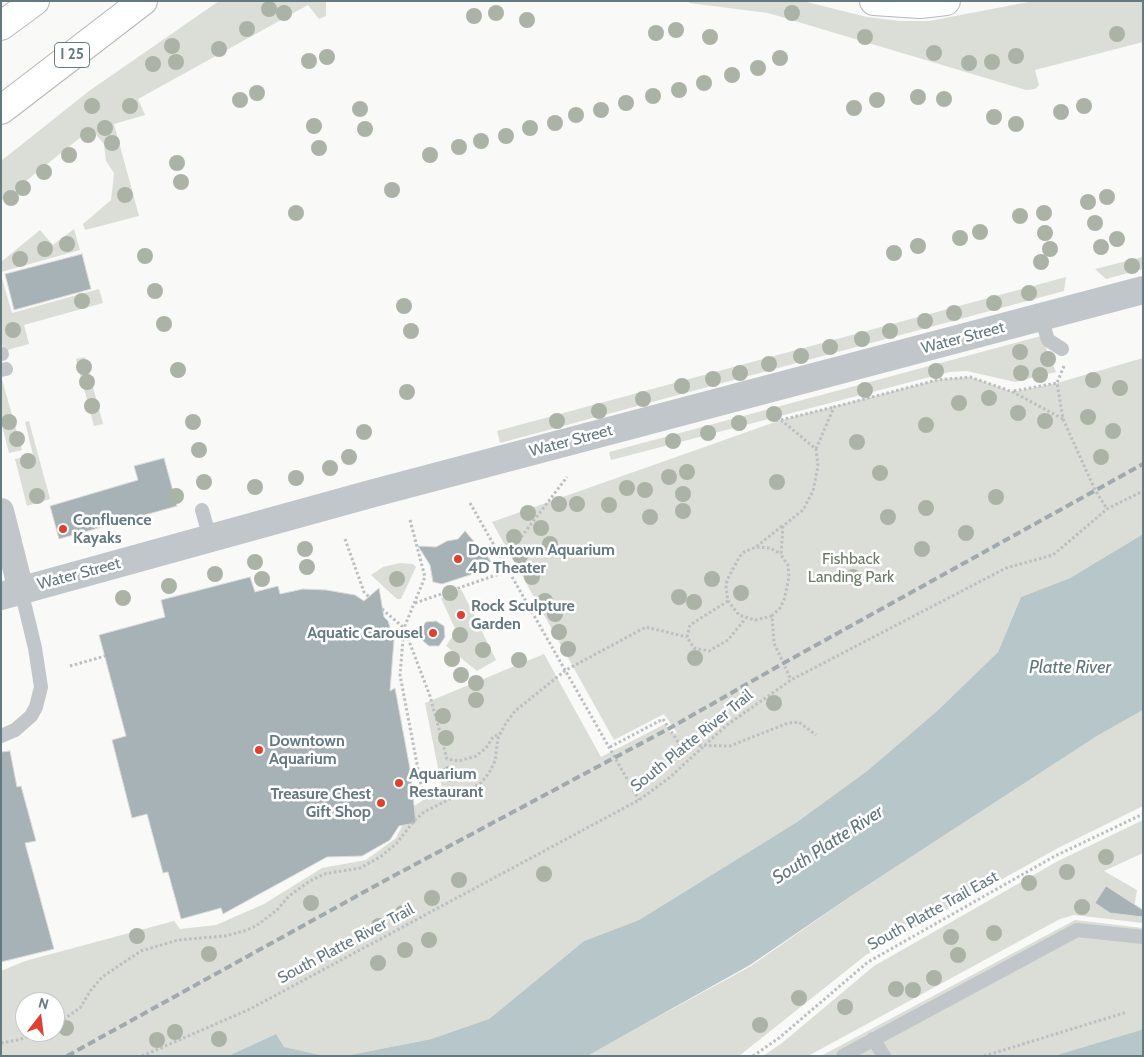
<!DOCTYPE html>
<style>
body{margin:0}
#map{position:relative;width:1144px;height:1057px;overflow:hidden;background:#f9f9f7;font-family:Cabin,sans-serif}
canvas{display:block}
.frame{position:absolute;inset:0;border:2px solid #657981;pointer-events:none}
.north{position:absolute;left:15px;top:992px;width:50px;height:50px;box-sizing:border-box;background:#fff;border:1px solid #c1c9cd;border-radius:50%;rotate:15deg;font-size:14px;font-weight:700;line-height:20px;text-align:center;color:#657981}
.north::after{content:'';display:block;margin:auto;width:18px;height:22px;background:#df4131;clip-path:polygon(50% 0,100% 100%,50% 72%,0 100%)}
</style>
<div id="map">
<canvas width="1144" height="1057"></canvas>
<div class="frame"></div>
<div class="north">N</div>
</div>
<script>
const c = document.querySelector('canvas').getContext('2d');
c.lineJoin = 'round';
function fillPath(path, color) { c.fillStyle = color; c.fill(path, 'evenodd'); }
const toPath = rows => new Path2D(rows.map(r => 'M' + r).join(''));
function stroke(path, color, width, dash) { c.strokeStyle = color; c.lineWidth = width; c.lineCap = dash ? 'butt' : 'round'; c.setLineDash(dash || []); c.stroke(path); }
function drawText(font, color, halo, rows, align = 'center') {
  c.font = font + ' Cabin,sans-serif'; c.lineWidth = 5; c.setLineDash([]); c.textBaseline = 'middle'; c.strokeStyle = halo; c.fillStyle = color; for (const [text, x, y, turn = 0] of rows) {
    c.save(); c.translate(x, y); c.rotate((+turn || 0) * Math.PI / 180); c.textAlign = isNaN(turn) ? turn : align; if (halo) c.strokeText(text, 0, 0); c.fillText(text, 0, 0); c.restore();
  }
}
fillPath(toPath([
 [219,1,326,1,326,16,319,19,308,5,138,99,145,115,114,124,139,216,85,230,83,224,111,200,114,173,106,161,104,144,91,129,1,201,1,161,89,91],
 [690,1,803,1,867,17,900,21,929,21,1034,1,1143,1,1143,42,1035,70,1039,85,1035,89,1026,90,768,13,689,3],
 [74,229,80,250,1,272,1,262,40,230,53,245],
 [1143,257,1143,269,1106,279,1095,269],
 [1,275,12,313,99,289,103,303,24,325,29,344,4,351,1,340],
 [1066,277,1064,291,500,443,497,431],
 [1041,336,1056,372,1015,382,967,371,949,372,611,460,609,452],
 [85,357,103,424,94,426,76,359],
 [1143,358,1143,534,1070,578,1021,597,998,652,937,711,867,771,797,822,639,920,584,941,489,1019,431,1039,345,1056,325,1056,283,1047,276,1034,228,1056,1,1056,1,971,25,961,174,921,180,929,216,925,264,904,322,868,366,860,396,838,411,808,442,788,425,703,544,654,601,757,665,724,671,734,677,733,664,714,614,740,492,522,781,420,937,380,970,377,1013,392,1057,383],
 [25,1002,55,1002,55,1032,25,1032],
 [1,376,22,450,9,453,1,422],
 [29,421,50,499,27,506,15,459,33,455,25,422],
 [400,563,413,564,416,567,401,599,397,599,371,575,383,567],
 [461,589,496,660,477,671,446,646,456,631,441,598],
 [1143,710,1143,806,1058,848,866,955,739,1056,586,1056,751,966,851,896,1097,736],
 [1143,820,1143,853,1104,871,1137,890,1133,915,1143,917,1143,923,1074,915,1060,919,808,1056,763,1056,782,1043,874,966,1058,861],
 [1075,920,1143,928,1143,1056,821,1056]
]), '#daded6');
fillPath(toPath([
 [1143,534,1143,710,1097,736,851,896,750,965,587,1056,345,1056,431,1039,489,1019,584,941,639,920,797,822,867,771,937,711,998,652,1021,597,1070,578],
 [1143,1029,1143,1056,1054,1056,1138,1031],
 [276,1034,284,1047,325,1056,228,1056]
]), '#b7c6c8');
const building = toPath([
 [82,254,91,289,14,310,5,274,82,254],
 [164,458,177,506,59,539,50,506,138,480,134,466,164,458],
 [465,531,478,546,480,545,491,562,474,569,476,573,442,584,433,582,430,565,418,546,436,547,447,541,458,539,465,531],
 [250,577,255,592,278,586,280,594,303,589,326,590,355,595,364,601,379,588,384,617,388,621,394,640,390,691,395,688,410,769,416,823,399,826,390,840,362,856,327,857,223,914,221,908,181,919,168,872,163,873,147,814,132,818,112,740,126,736,99,635,165,617,161,600,250,577],
 [436,621,444,626,445,637,439,646,429,646,416,635,426,622,436,621],
 [10,751,17,787,21,786,36,841,25,843,54,949,1,962,1,752,10,751],
 [1106,886,1143,910,1143,917,1110,913,1095,903,1106,886]
]);
fillPath(building, '#a7b2b6');
stroke(building, '#dbdbd9', 1);
const motorway = toPath([
 [874,1,920,4,946,1],
 [1,26,35,1],
 [1,110,143,1]
]);
stroke(motorway, '#b4b9bc', 30);
stroke(toPath([
 [1064,366,1057,383,1063,419,1095,490,1107,509],
 [1014,391,1057,383],
 [781,420,816,449,818,466,813,491,803,510,783,526,781,555,788,565,789,577,784,600,780,608,772,616,774,643,791,680],
 [781,420,834,407],
 [816,449,834,407,937,380,970,377,1013,392,1063,419],
 [470,503,639,800],
 [410,520,425,577,404,628,400,675,422,790],
 [345,539,364,592,369,597],
 [757,547,770,548,781,554],
 [503,561,567,477],
 [728,601,690,625,687,637,694,648,709,651,728,640,746,618],
 [415,603,508,571],
 [382,609,404,628,430,696,447,759,459,761,476,756,486,748,493,737,500,733],
 [772,616,755,620,739,615,728,601,726,588,727,580,740,556,744,552,756,547,782,526],
 [70,666,105,656],
 [610,747,663,719,680,745,730,746,788,723,799,722,816,735],
 [55,1025,80,1008,91,990,102,977,141,951,178,940,225,936,244,931,256,926,277,910,289,896,310,881,324,874,360,868,380,857,396,844,414,821,424,812,480,784,489,773,495,761,498,738,506,723,515,711,566,670,646,627,687,637],
 [1,1043,18,1040,41,1032],
 [142,1056,250,1009,639,800,669,778,727,725,791,680,1006,568,1053,555,1107,509,1143,491],
 [753,1056,779,1038,868,962,1055,856,1143,814],
 [984,1056,1127,1012]
]), '#bbbfc1', 3, [2.5, 2.5]);
stroke(toPath([
 [1041,317,1048,340,1062,349],
 [1,354,2,354],
 [1,370,6,369],
 [202,510,210,538],
 [1,736,15,730,31,716,36,707,41,687,35,648,21,590],
 [873,1039,884,1056],
 [843,1056,1077,930,1143,937]
]), '#c0c6c9', 14);
stroke(toPath([
 [1,511,21,590]
]), '#c0c6c9', 26);
stroke(toPath([
 [1,596,374,493,1143,290]
]), '#c0c6c9', 28);
stroke(motorway, '#fff', 28);
stroke(toPath([
 [67,1056,384,881,670,728,782,664,1143,464]
]), '#a0a9ad', 4, [8, 4]);
c.fillStyle = '#abb3a6';
for (const [x, y] of [
 [269,9],
 [284,13],
 [496,13],
 [792,13],
 [474,16],
 [527,20],
 [247,29],
 [676,30],
 [656,33],
 [1117,34],
 [710,37],
 [865,37],
 [172,46],
 [219,49],
 [934,53],
 [1016,56],
 [327,57],
 [780,58],
 [309,61],
 [176,62],
 [992,62],
 [969,63],
 [153,64],
 [758,68],
 [732,75],
 [704,83],
 [679,90],
 [257,93],
 [653,96],
 [918,97],
 [944,99],
 [240,100],
 [877,100],
 [626,103],
 [92,106],
 [130,106],
 [1084,106],
 [854,108],
 [360,109],
 [601,110],
 [1061,112],
 [576,115],
 [994,117],
 [555,123],
 [1016,124],
 [314,126],
 [105,128],
 [530,128],
 [365,129],
 [88,135],
 [506,136],
 [481,141],
 [112,143],
 [459,147],
 [319,148],
 [69,155],
 [430,155],
 [177,163],
 [44,172],
 [181,182],
 [23,188],
 [392,190],
 [125,195],
 [1107,197],
 [11,198],
 [1088,202],
 [296,213],
 [1044,213],
 [1020,216],
 [1095,223],
 [980,232],
 [1045,233],
 [960,238],
 [1117,239],
 [67,244],
 [918,246],
 [1101,247],
 [45,249],
 [1050,249],
 [894,253],
 [145,256],
 [20,259],
 [1041,262],
 [1132,266],
 [155,291],
 [1029,293],
 [82,301],
 [994,303],
 [404,306],
 [954,313],
 [925,321],
 [164,324],
 [13,330],
 [411,331],
 [890,331],
 [862,339],
 [830,347],
 [1020,352],
 [801,356],
 [1048,359],
 [769,364],
 [84,367],
 [178,370],
 [936,371],
 [740,373],
 [1021,373],
 [1040,375],
 [713,379],
 [1093,380],
 [87,382],
 [682,386],
 [1120,388],
 [865,390],
 [407,392],
 [989,398],
 [643,399],
 [959,403],
 [92,406],
 [599,411],
 [1018,413],
 [774,414],
 [1088,417],
 [557,421],
 [1045,421],
 [9,422],
 [193,422],
 [739,423],
 [926,425],
 [1113,431],
 [364,432],
 [708,433],
 [17,439],
 [673,441],
 [857,442],
 [199,450],
 [349,457],
 [1101,457],
 [28,461],
 [330,468],
 [687,472],
 [880,473],
 [669,477],
 [296,478],
 [204,482],
 [777,482],
 [255,487],
 [627,488],
 [645,490],
 [683,494],
 [37,496],
 [176,496],
 [996,497],
 [559,504],
 [577,504],
 [609,505],
 [926,508],
 [683,511],
 [528,513],
 [650,517],
 [888,517],
 [541,528],
 [966,533],
 [514,537],
 [550,544],
 [305,549],
 [922,549],
 [520,556],
 [255,562],
 [307,567],
 [215,574],
 [532,577],
 [853,577],
 [262,579],
 [397,579],
 [712,579],
 [169,586],
 [450,593],
 [741,593],
 [679,597],
 [123,598],
 [545,601],
 [694,602],
 [555,614],
 [559,632],
 [460,635],
 [568,649],
 [483,650],
 [695,658],
 [452,659],
 [519,660],
 [461,675],
 [476,683],
 [476,700],
 [774,703],
 [443,716],
 [446,738],
 [450,774],
 [1106,857],
 [1067,872],
 [544,874],
 [459,880],
 [1029,883],
 [432,898],
 [311,903],
 [1082,907],
 [403,913],
 [379,926],
 [994,933],
 [137,936],
 [951,937],
 [429,940],
 [405,950],
 [209,954],
 [958,955],
 [378,963],
 [934,978],
 [896,989],
 [913,990],
 [799,998],
 [845,1007],
 [760,1025],
 [66,1028],
 [175,1032],
 [219,1039],
 [157,1040]
]) { c.beginPath(); c.arc(x, y, 8, 0, 2 * Math.PI); c.fill(); }
for (const [x, y, r, color] of [
 [63,529,5,"#df4131"],
 [458,559,5,"#df4131"],
 [461,615,5,"#df4131"],
 [433,633,5,"#df4131"],
 [259,750,5,"#df4131"],
 [399,783,5,"#df4131"],
 [381,803,5,"#df4131"]
]) { const dot = new Path2D(); dot.arc(x, y, r, 0, 2 * Math.PI); c.fillStyle = color; c.fill(dot); stroke(dot, '#fff', 2); }
for (const [x, y, w] of [
 [72,55,35]
]) { const box = new Path2D(); box.roundRect(x - w / 2, y - 12.5, w, 25, 4); c.fillStyle = '#fff'; c.fill(box); stroke(box, '#657981', 1); }
drawText('bold 15px', '#657981', null, [
 ["I 25",72,55]
]);
drawText('16px', '#657981', '#fff', [
 ["Water Street",963,338,-15],
 ["Water Street",571,441,-15],
 ["Water Street",79,574,-15],
 ["South Platte River Trail",692,741,-39],
 ["South Platte Trail East",933,911,-29],
 ["South Platte River Trail",346,944,-28]
]);
drawText('bold 16px', '#657981', '#fff', [
 ["Confluence",73,520],
 ["Kayaks",73,538],
 ["Downtown Aquarium",468,550],
 ["4D Theater",468,568],
 ["Rock Sculpture",471,606],
 ["Garden",471,624],
 ["Aquatic Carousel",423,633,"right"],
 ["Downtown",269,741],
 ["Aquarium",269,759],
 ["Aquarium",409,774],
 ["Restaurant",409,792],
 ["Treasure Chest",371,794,"right"],
 ["Gift Shop",371,812,"right"]
], 'left');
drawText('16px', '#6b7a64', '#fff', [
 ["Fishback",851,559],
 ["Landing Park",851,577]
]);
drawText('italic 18px', '#60787b', '#fff', [
 ["Platte River",1070,668],
 ["South Platte River",828,845,-33]
]);
</script>
